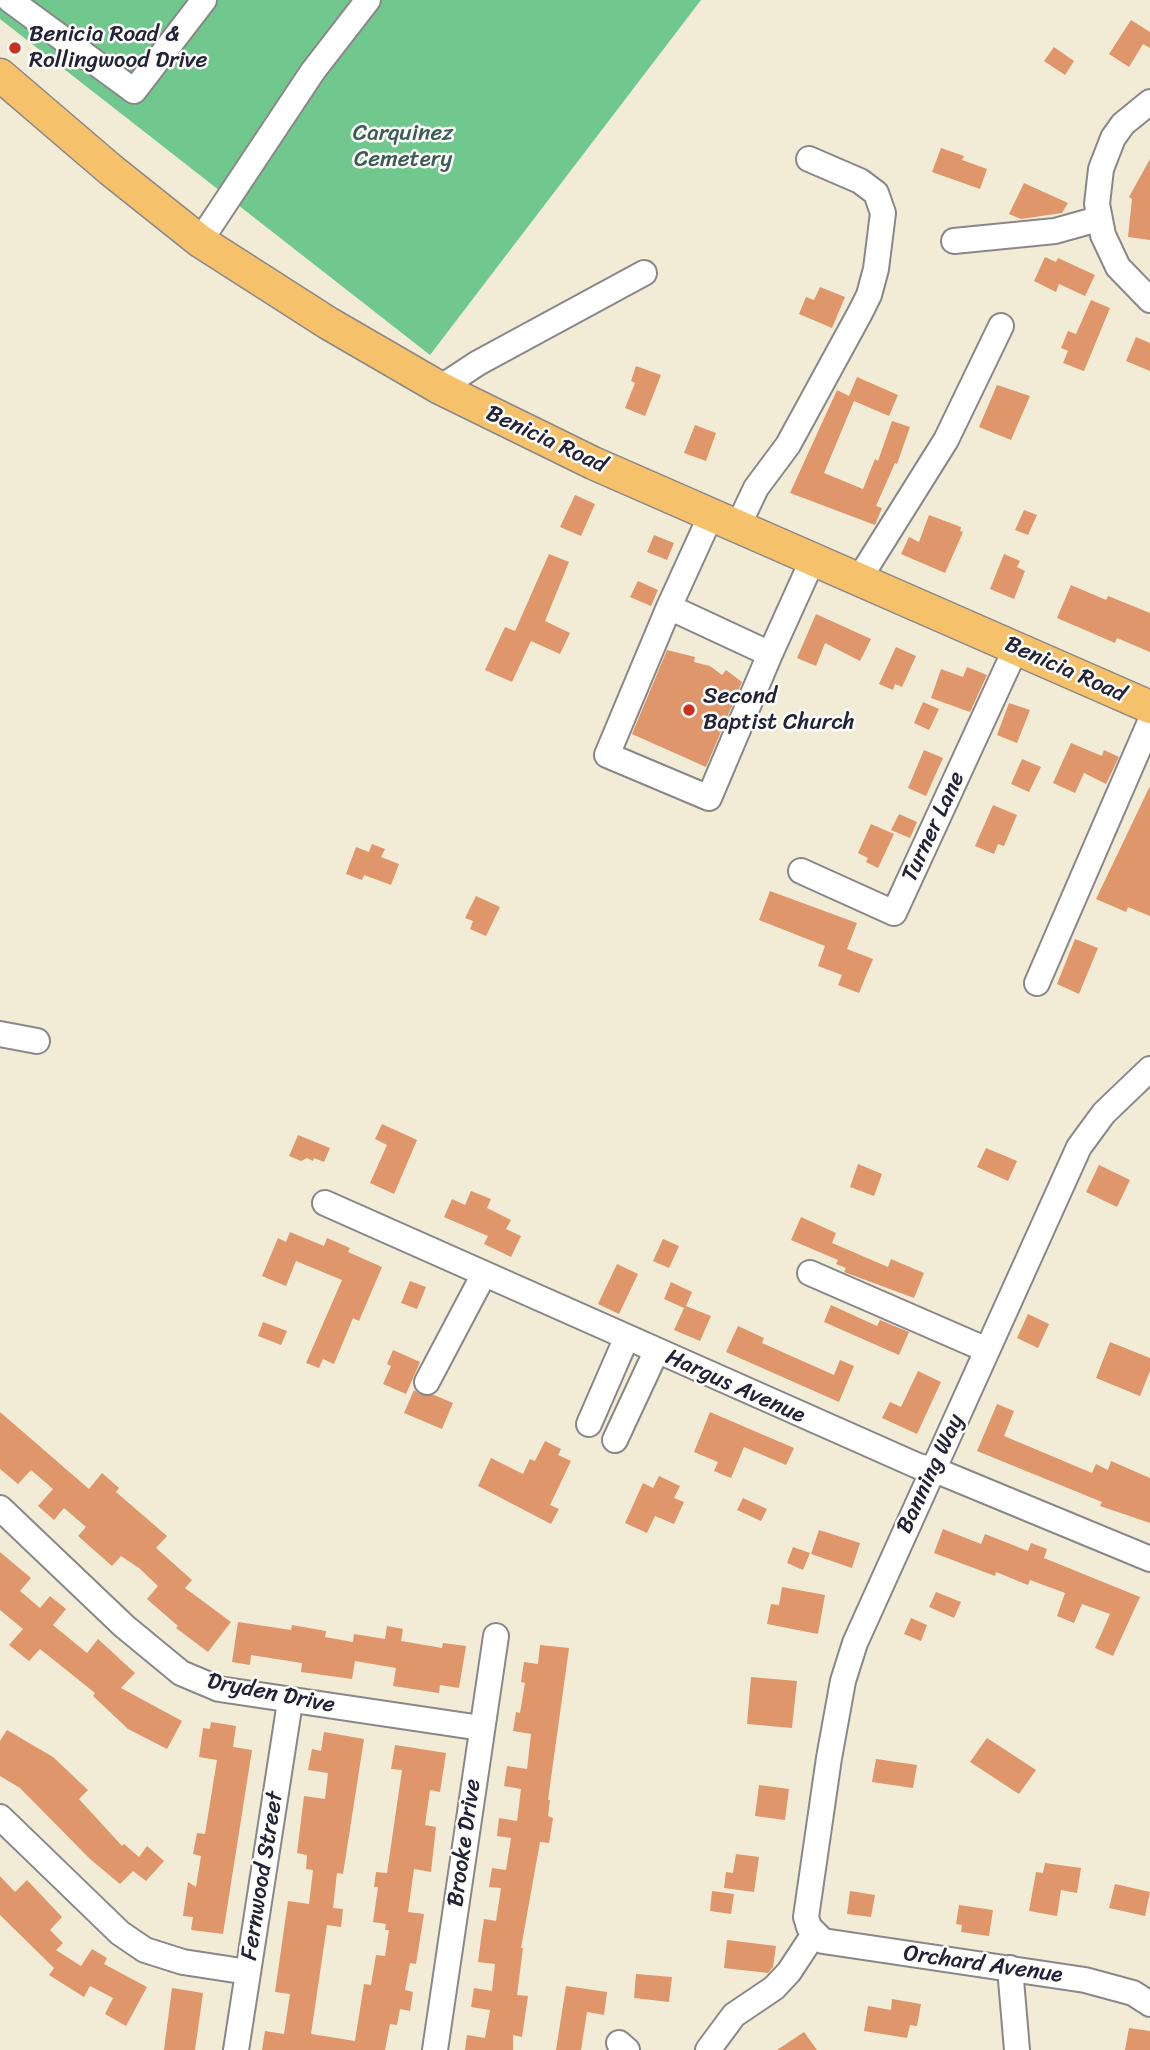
<!DOCTYPE html>
<style>
body{margin:0}
canvas{display:block;background:#f2ecd7}
</style>
<canvas width="1150" height="2050"></canvas>
<script>
const c = document.querySelector('canvas').getContext('2d');
c.lineJoin = 'round';
function fillPath(path, color) { c.fillStyle = color; c.fill(path, 'evenodd'); }
const toPath = rows => new Path2D(rows.map(r => 'M' + r).join(''));
function stroke(path, color, width, dash) { c.strokeStyle = color; c.lineWidth = width; c.lineCap = dash ? 'butt' : 'round'; c.setLineDash(dash || []); c.stroke(path); }
function drawText(font, color, halo, rows, align = 'center') {
  c.font = font + ' Sriracha,sans-serif'; c.lineWidth = 5; c.setLineDash([]); c.textBaseline = 'middle'; c.strokeStyle = halo; c.fillStyle = color; for (const [text, x, y, turn = 0] of rows) {
    c.save(); c.translate(x, y); c.rotate((+turn || 0) * Math.PI / 180); c.textAlign = isNaN(turn) ? turn : align; if (halo) c.strokeText(text, 0, 0); c.fillText(text, 0, 0); c.restore();
  }
}
fillPath(toPath([
 [0,0,701,0,430,355,0,19]
]), '#70c88f');
fillPath(toPath([
 [1131,20,1150,32,1150,48,1143,44,1129,67,1109,54],
 [1054,47,1074,61,1065,75,1044,61],
 [941,148,964,156,962,160,987,169,980,189,932,172],
 [1150,159,1150,240,1128,237,1132,199,1129,197],
 [1024,183,1068,203,1062,213,1021,219,1009,214],
 [1045,257,1056,262,1058,258,1095,275,1085,296,1059,284,1056,292,1034,281],
 [820,287,845,297,832,328,799,314,806,297,814,300],
 [1091,300,1110,308,1084,371,1063,363,1068,351,1061,348,1068,331,1076,334],
 [1136,337,1150,343,1150,371,1126,361],
 [636,366,661,375,645,416,625,408,635,383,631,381],
 [857,377,898,395,889,416,854,401,824,473,863,489,875,459,878,461,892,421,910,427,897,464,895,463,876,506,882,508,875,525,790,493,837,390,849,396],
 [997,385,1030,396,1011,440,979,427],
 [695,425,716,433,706,461,684,453],
 [575,495,595,504,581,536,560,527],
 [1024,510,1037,515,1028,535,1015,530],
 [929,515,961,527,960,531,963,532,945,573,901,554,909,537,919,542],
 [654,535,674,543,667,560,647,552],
 [549,554,569,562,545,621,570,633,560,654,531,641,512,682,485,670,505,627,515,631],
 [1004,554,1020,561,1017,567,1025,571,1014,599,990,589],
 [638,581,658,590,651,606,630,597],
 [1071,585,1106,600,1108,596,1150,613,1150,652,1117,638,1115,643,1057,618],
 [816,614,871,639,860,661,825,643,816,666,797,658],
 [896,647,916,656,902,687,895,684,893,690,879,684],
 [667,650,695,657,694,662,710,666,722,675,726,670,742,682,706,767,632,734],
 [967,667,987,675,970,712,931,698,941,669,963,677],
 [923,702,939,709,929,730,914,723],
 [1009,703,1030,710,1017,743,997,735],
 [1071,743,1102,756,1104,750,1119,757,1106,784,1084,773,1075,793,1053,783],
 [924,750,943,758,926,796,908,788],
 [1022,759,1041,767,1029,792,1011,784],
 [1150,786,1150,916,1128,907,1126,912,1096,899],
 [993,805,1017,815,1004,846,998,844,994,854,975,846],
 [899,814,917,822,910,838,891,830],
 [871,824,894,834,878,868,866,862,868,858,858,853],
 [372,844,385,849,381,857,399,864,391,885,364,875,362,880,346,874,356,847,369,852],
 [770,891,857,923,847,949,873,959,859,993,838,985,842,975,818,966,825,946,759,920],
 [476,896,500,907,486,936,470,929,473,921,465,918],
 [1075,939,1098,948,1079,994,1057,984],
 [382,1124,417,1140,394,1194,370,1183,387,1145,375,1139],
 [298,1135,330,1148,324,1162,314,1158,313,1161,307,1158,301,1161,289,1156],
 [986,1148,1017,1161,1008,1181,977,1167],
 [858,1164,882,1174,874,1196,850,1187],
 [1099,1165,1130,1180,1117,1207,1086,1192],
 [471,1191,491,1199,487,1208,511,1220,506,1229,521,1236,511,1257,484,1244,488,1236,444,1217,452,1199,465,1205],
 [801,1217,836,1233,832,1243,888,1267,891,1259,924,1273,914,1298,844,1272,846,1268,836,1264,838,1260,791,1240],
 [290,1232,324,1246,327,1238,350,1248,348,1252,382,1267,359,1321,353,1318,334,1364,323,1359,319,1368,306,1363,342,1280,296,1261,286,1286,262,1276,278,1238,286,1242],
 [663,1239,679,1246,669,1268,653,1261],
 [617,1264,638,1274,619,1314,598,1304],
 [410,1281,426,1287,417,1309,401,1303],
 [671,1282,692,1292,686,1306,711,1316,700,1341,674,1330,684,1308,664,1299],
 [831,1305,877,1326,880,1320,909,1332,899,1355,824,1322],
 [1028,1314,1049,1324,1038,1348,1017,1338],
 [263,1322,287,1331,281,1345,258,1336],
 [738,1326,764,1338,762,1343,834,1375,840,1360,854,1366,839,1402,726,1352],
 [1110,1342,1150,1358,1150,1371,1140,1396,1096,1378],
 [393,1350,420,1362,406,1394,383,1384,391,1366,387,1364],
 [918,1371,941,1382,917,1434,882,1418,890,1402,901,1407],
 [414,1390,421,1395,434,1395,453,1403,442,1429,404,1413],
 [997,1404,1014,1411,1004,1436,1092,1473,1096,1464,1108,1470,1111,1461,1150,1478,1150,1523,1100,1506,1102,1502,977,1451],
 [0,1412,89,1489,102,1473,119,1488,116,1492,167,1536,156,1548,192,1580,185,1588,231,1622,208,1652,176,1628,178,1626,147,1599,158,1586,139,1568,121,1556,112,1566,78,1536,86,1527,64,1508,54,1520,38,1506,53,1489,31,1470,18,1484,0,1469],
 [710,1412,794,1448,786,1465,744,1447,731,1478,714,1471,718,1462,694,1452],
 [545,1441,561,1449,558,1455,571,1461,550,1505,559,1509,551,1524,478,1486,491,1458,523,1474,530,1459,535,1461],
 [659,1476,680,1486,674,1498,684,1502,674,1524,655,1516,647,1533,625,1523,643,1483,653,1488],
 [743,1498,767,1509,761,1521,737,1510],
 [943,1529,981,1544,985,1534,1028,1551,1031,1543,1047,1549,1044,1558,1140,1597,1113,1656,1095,1648,1110,1614,1082,1604,1074,1623,1057,1616,1065,1593,1030,1580,1028,1585,996,1572,995,1576,934,1553],
 [819,1530,860,1543,852,1568,811,1554],
 [793,1547,810,1553,803,1570,787,1563],
 [0,1552,31,1578,20,1591,40,1608,50,1596,66,1609,53,1625,87,1653,98,1639,135,1673,121,1688,182,1721,167,1749,128,1729,93,1696,95,1693,40,1649,29,1661,9,1645,23,1629,0,1610],
 [782,1587,825,1595,818,1634,767,1624,771,1604,779,1605],
 [936,1592,961,1602,954,1618,929,1607],
 [911,1618,927,1625,921,1641,904,1634],
 [238,1622,291,1630,292,1625,326,1631,325,1637,353,1642,354,1634,385,1639,387,1626,403,1629,401,1641,442,1648,443,1643,466,1646,459,1688,440,1685,439,1693,393,1686,396,1668,355,1661,352,1679,301,1672,302,1663,251,1655,250,1665,232,1662],
 [540,1645,569,1648,548,1800,550,1800,548,1816,553,1818,549,1843,540,1842,521,1948,523,1948,517,1995,528,1996,522,2037,513,2035,513,2050,465,2050,467,2035,485,2038,490,2010,471,2007,474,1988,492,1991,495,1964,478,1962,481,1939,484,1919,496,1921,501,1888,489,1887,492,1868,506,1870,511,1838,497,1836,499,1818,517,1821,521,1789,504,1786,507,1766,527,1769,531,1734,513,1731,516,1712,520,1713,525,1683,521,1682,524,1662,538,1664],
 [751,1677,797,1681,792,1728,747,1724],
 [211,1722,236,1726,233,1747,252,1750,223,1934,191,1930,193,1917,183,1916,188,1882,196,1887,201,1856,193,1854,197,1833,205,1834,217,1760,199,1757,203,1728,210,1729],
 [7,1730,53,1757,88,1790,79,1799,122,1846,124,1844,139,1857,147,1846,164,1861,146,1881,133,1871,120,1884,90,1859,20,1788,0,1776,0,1741],
 [324,1732,364,1739,343,1874,337,1873,333,1908,343,1909,341,1927,327,1925,311,2034,355,2041,364,1984,371,1985,376,1955,385,1956,389,1930,385,1930,386,1924,373,1922,378,1887,374,1887,376,1872,387,1873,402,1770,391,1769,395,1745,446,1753,440,1792,430,1790,425,1825,436,1827,431,1872,414,1869,408,1912,424,1914,416,1964,410,1963,405,1990,413,1992,410,2011,400,2009,397,2025,390,2024,385,2050,262,2050,265,2031,284,2034,290,1994,275,1992,288,1901,309,1904,313,1870,306,1869,307,1855,297,1853,304,1796,325,1799,328,1773,308,1770,312,1749,321,1751],
 [987,1738,1036,1770,1019,1794,970,1762],
 [876,1759,917,1765,913,1788,872,1782],
 [759,1785,789,1789,785,1820,755,1816],
 [736,1854,759,1857,754,1892,724,1888,726,1872,733,1873],
 [1045,1863,1081,1868,1077,1893,1061,1890,1057,1916,1029,1911,1036,1872,1043,1873],
 [0,1876,15,1892,27,1880,62,1917,50,1930,63,1943,56,1950,81,1966,92,1949,107,1958,104,1964,147,1987,126,2026,105,2014,113,1998,90,1986,84,1997,49,1975,54,1968,0,1915],
 [1115,1884,1150,1892,1145,1916,1109,1908],
 [712,1891,734,1894,731,1914,710,1911],
 [850,1891,875,1895,871,1917,847,1914],
 [959,1905,993,1910,989,1936,961,1932,962,1925,956,1924],
 [727,1940,776,1946,773,1967,768,1973,724,1968],
 [636,1974,672,1977,669,2002,634,1998],
 [566,1986,607,1992,604,2015,587,2012,581,2050,556,2050],
 [172,1988,203,1993,195,2050,164,2050],
 [892,1999,921,2004,917,2026,910,2025,907,2038,864,2031,868,2006,891,2010],
 [1129,2028,1150,2031,1150,2050,1125,2050],
 [804,2032,817,2050,777,2050]
]), '#df966a');
const minor = toPath([
 [10,0,134,91,204,0],
 [1150,102,1123,124,1113,138,1101,169,1097,204,1103,235,1118,267,1150,300],
 [200,241,313,71,368,0],
 [954,241,1055,231,1098,219],
 [440,388,478,363,644,273],
 [711,515,669,607,770,654,813,559],
 [738,526,756,488,788,445,860,313,869,295,876,269,883,213,876,193,860,181,809,159],
 [859,579,946,440,1001,326],
 [669,607,607,755,709,798,770,654],
 [801,871,894,913,1016,648],
 [1037,983,1150,722],
 [0,1034,37,1041],
 [1150,1069,1104,1113,1079,1147,855,1643,843,1681,829,1758,806,1917,809,1927,823,1941,1085,1980,1133,1993,1150,2004],
 [325,1203,918,1466,935,1470,1150,1559],
 [810,1273,987,1350],
 [427,1382,484,1274],
 [589,1424,626,1339],
 [615,1440,656,1352],
 [0,1508,124,1626,181,1673,219,1689,481,1728],
 [0,1817,120,1933,145,1950,183,1962,248,1972],
 [1010,1968,1017,2050],
 [619,2043,627,2050],
 [236,2050,290,1702],
 [435,2050,496,1636],
 [708,2050,734,2015,774,1988,789,1972,814,1934]
]);
const major = toPath([
 [0,75,111,170,200,241,328,323,440,388,593,463,1150,707]
]);
stroke(minor, '#8a8789', 28);
stroke(major, '#8a8789', 35);
stroke(minor, '#fff', 24);
stroke(major, '#f6c16b', 32);
for (const [x, y, r, color] of [
 [15,48,7,"#c8321e"],
 [689,710,7,"#c8321e"]
]) { const dot = new Path2D(); dot.arc(x, y, r, 0, 2 * Math.PI); c.fillStyle = color; c.fill(dot); stroke(dot, '#fdfcf7', 2.5); }
drawText('23px', '#22223b', '#fdfcf7', [
 ["Benicia Road &",29,35],
 ["Rollingwood Drive",29,61],
 ["Second",703,697],
 ["Baptist Church",703,723]
], 'left');
drawText('23px', '#3d5c58', '#fdfcf7', [
 ["Carquinez",403,134],
 ["Cemetery",403,160]
]);
drawText('23px', '#22223b', '#fdfcf7', [
 ["Benicia Road",546,440,25],
 ["Benicia Road",1065,670,24],
 ["Turner Lane",934,827,-65],
 ["Hargus Avenue",735,1387,24],
 ["Banning Way",931,1474,-65],
 ["Dryden Drive",271,1694,11],
 ["Brooke Drive",465,1843,-82],
 ["Fernwood Street",263,1876,-81],
 ["Orchard Avenue",983,1965,8]
]);
</script>
